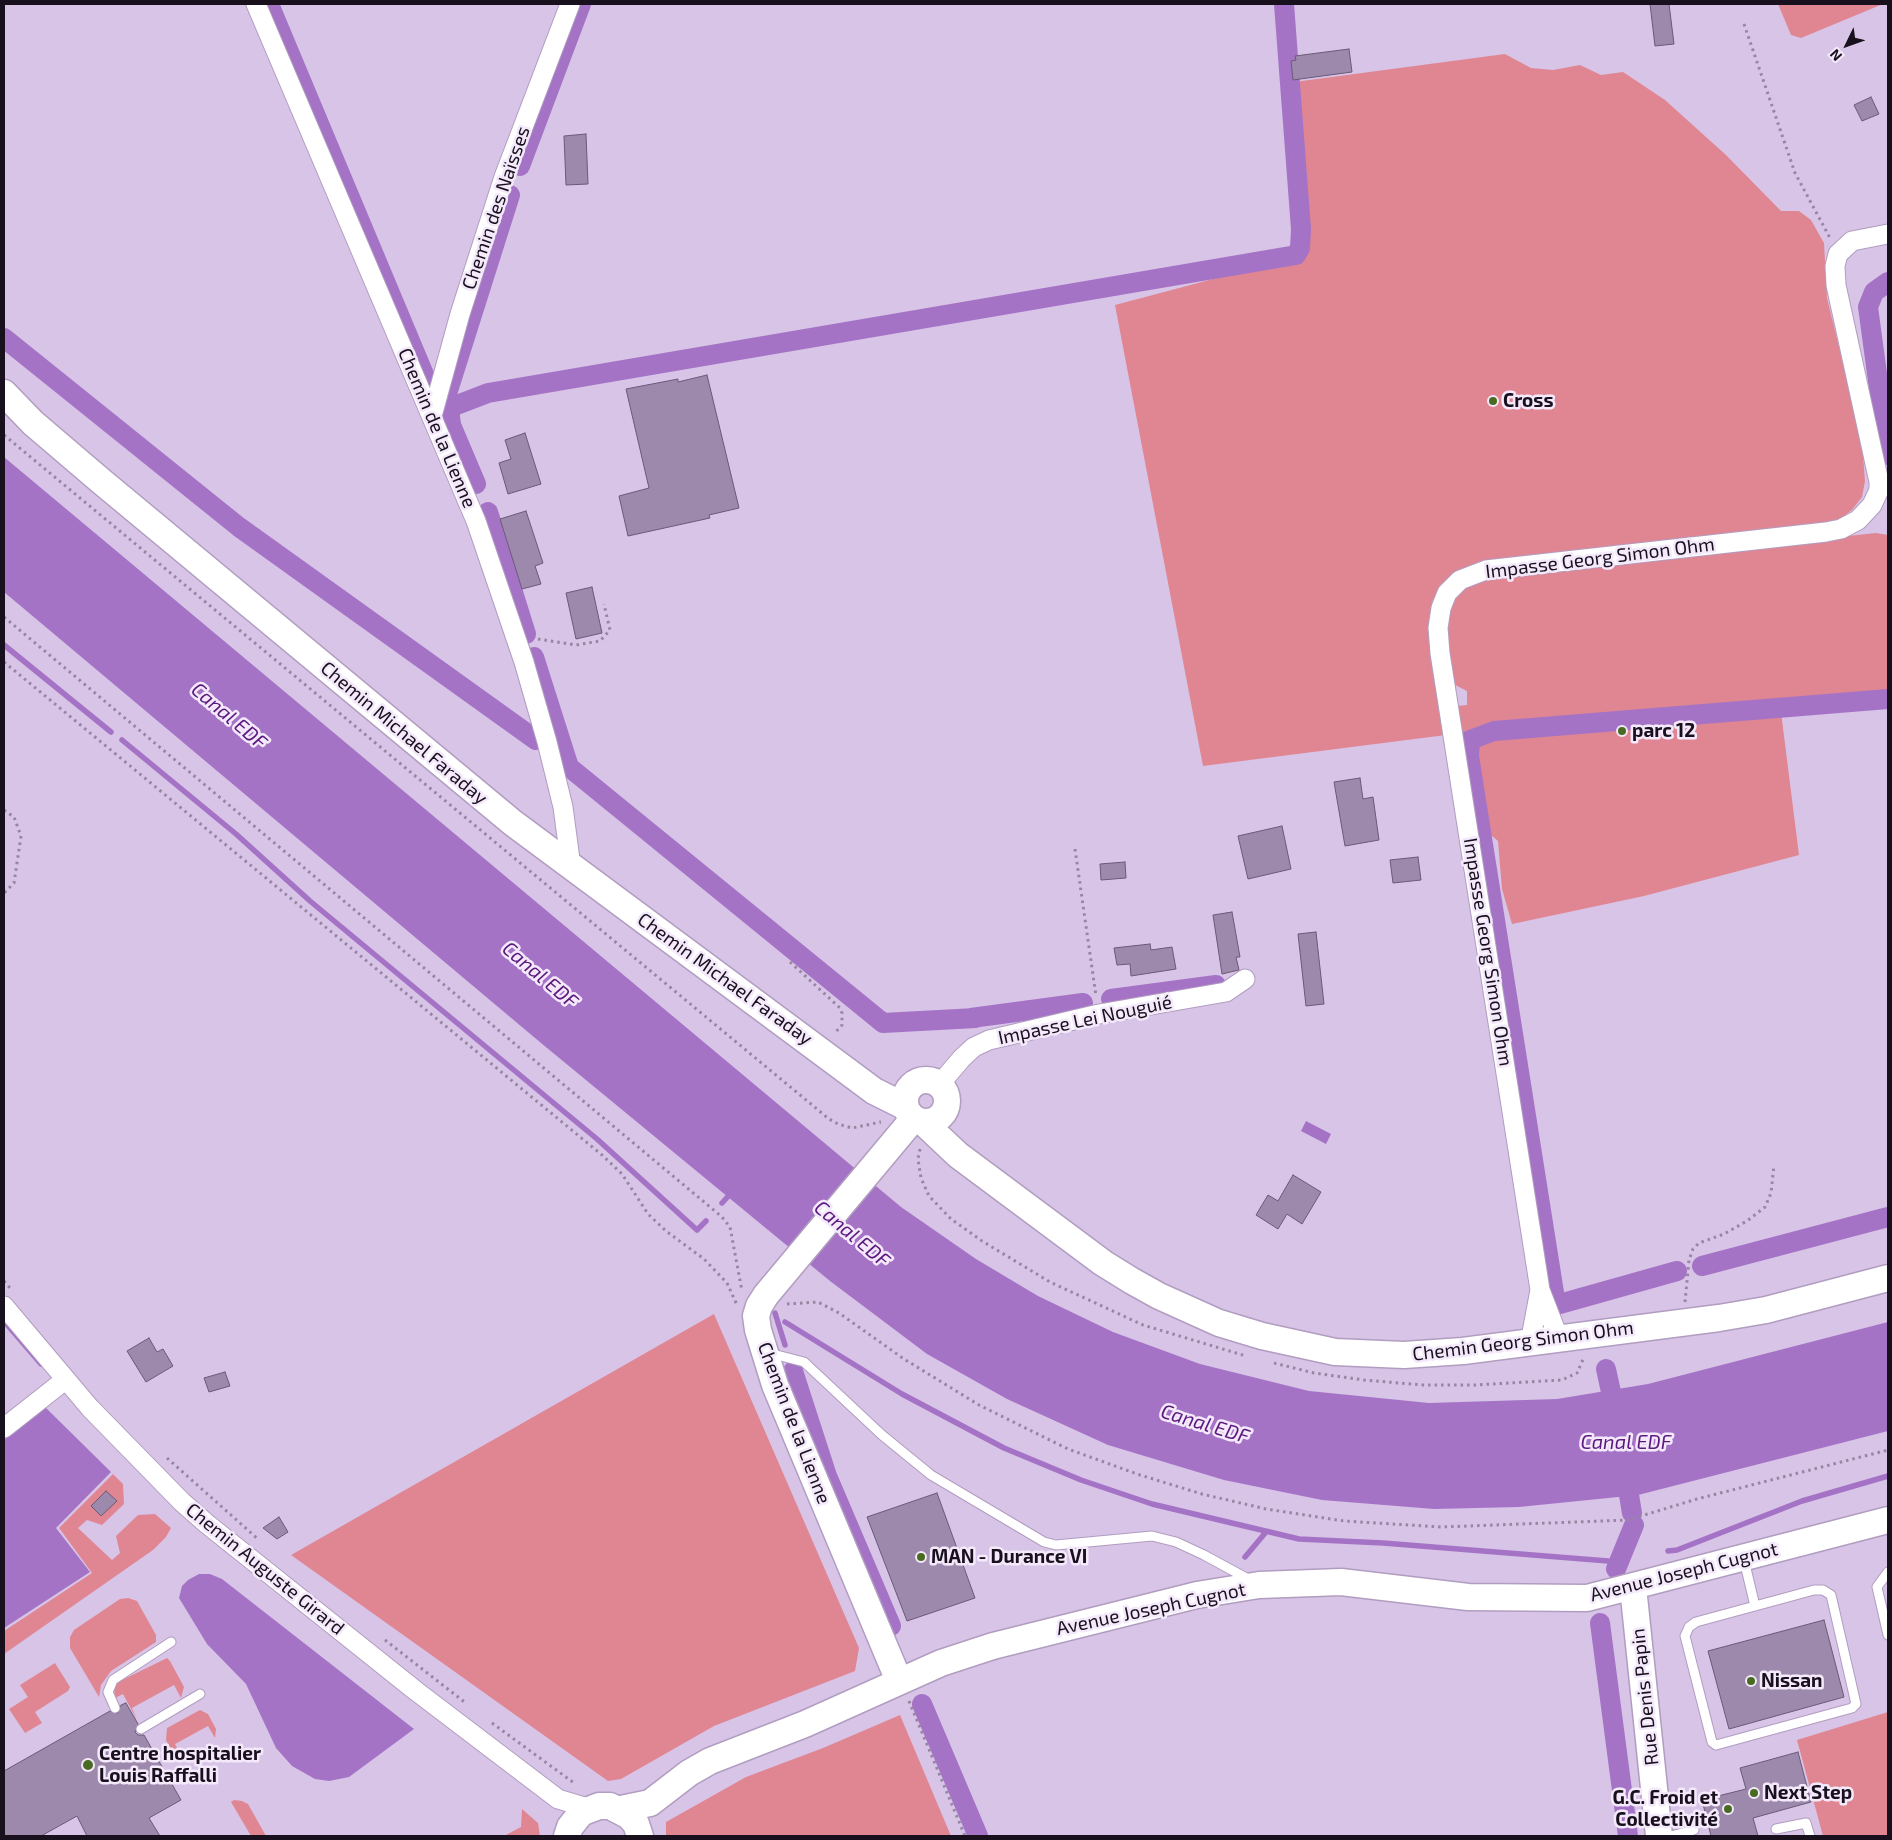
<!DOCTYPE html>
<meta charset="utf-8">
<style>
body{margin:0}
#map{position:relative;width:1892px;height:1840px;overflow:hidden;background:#d8c4e7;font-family:"Exo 2",sans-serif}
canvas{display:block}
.frame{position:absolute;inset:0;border:5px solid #18101d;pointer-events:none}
.north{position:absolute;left:1822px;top:20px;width:50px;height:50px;-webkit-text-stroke:4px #f4e9fb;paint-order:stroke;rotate:228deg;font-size:14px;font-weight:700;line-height:20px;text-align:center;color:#18101d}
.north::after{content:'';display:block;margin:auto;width:18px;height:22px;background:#18101d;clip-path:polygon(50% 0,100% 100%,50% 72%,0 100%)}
</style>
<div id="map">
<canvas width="1892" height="1840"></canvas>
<div class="frame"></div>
<div class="north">N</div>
</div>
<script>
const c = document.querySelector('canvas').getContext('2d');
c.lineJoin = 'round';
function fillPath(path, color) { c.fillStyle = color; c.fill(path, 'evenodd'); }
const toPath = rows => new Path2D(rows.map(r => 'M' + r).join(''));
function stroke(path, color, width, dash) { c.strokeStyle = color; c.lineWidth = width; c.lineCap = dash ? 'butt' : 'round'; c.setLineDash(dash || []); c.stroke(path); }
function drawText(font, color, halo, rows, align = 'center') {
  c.font = font + ' "Exo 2",sans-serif'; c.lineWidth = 5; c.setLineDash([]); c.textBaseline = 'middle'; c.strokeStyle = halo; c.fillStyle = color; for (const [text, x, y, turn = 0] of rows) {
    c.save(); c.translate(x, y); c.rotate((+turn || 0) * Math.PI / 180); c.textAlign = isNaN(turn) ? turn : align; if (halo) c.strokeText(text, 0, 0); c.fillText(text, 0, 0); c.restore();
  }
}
fillPath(toPath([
 [1778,4,1883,4,1801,38,1791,35],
 [1505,54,1531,68,1553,70,1580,65,1601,75,1623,72,1665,100,1726,155,1781,211,1799,211,1811,220,1824,243,1827,298,1862,441,1865,481,1862,497,1852,510,1840,519,1812,525,1455,573,1440,585,1432,602,1430,621,1433,672,1446,735,1203,766,1115,305,1296,257,1294,82],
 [1876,533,1888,535,1888,693,1780,704,1799,855,1644,896,1512,924,1502,889,1498,841,1478,824,1464,756,1456,706,1467,705,1467,691,1451,683,1445,631,1447,612,1454,597,1463,585,1484,575],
 [714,1314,859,1648,855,1671,714,1726,621,1779,608,1781,291,1555],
 [113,1474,123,1484,124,1504,102,1525,87,1520,78,1528,112,1560,120,1553,116,1536,138,1515,155,1514,171,1528,166,1537,153,1550,4,1654,4,1631,92,1573,59,1528],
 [128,1598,137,1601,156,1635,156,1642,111,1671,101,1685,99,1697,70,1648,70,1637,74,1630,120,1599],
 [167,1658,170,1661,184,1687,181,1698,174,1685,132,1708,137,1720,123,1694,115,1698,114,1688,118,1682],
 [55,1663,70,1687,68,1691,35,1712,42,1723,25,1733,9,1709,28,1697,20,1685],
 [200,1710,208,1714,216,1729,215,1738,208,1726,175,1744,181,1756,174,1755,166,1740,167,1728],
 [1888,1712,1888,1836,1823,1836,1797,1740],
 [900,1715,951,1836,666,1836,666,1822,746,1777,823,1748],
 [234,1800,242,1801,248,1804,266,1836,251,1836,231,1802],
 [522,1809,538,1823,540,1836,504,1836,521,1827]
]), '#e08693');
fillPath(toPath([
 [4,457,901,1207,976,1259,1038,1296,1113,1332,1200,1364,1309,1391,1429,1403,1557,1399,1648,1384,1888,1322,1888,1431,1638,1495,1519,1507,1434,1509,1322,1500,1224,1480,1108,1445,1007,1399,927,1354,830,1281,541,1043,4,592],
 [1306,1121,1331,1134,1326,1144,1301,1131],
 [45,1407,111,1472,56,1528,90,1572,4,1628,4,1440],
 [199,1574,210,1574,222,1579,414,1729,349,1777,329,1781,315,1779,292,1766,276,1748,246,1684,207,1644,179,1598,182,1586,188,1580]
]), '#a573c6');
stroke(toPath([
 [4,645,111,732],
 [122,740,236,834,310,901,597,1139,697,1230,706,1221],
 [722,1203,733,1191],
 [775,1313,785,1345],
 [4,1321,41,1364],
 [785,1322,902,1394,1004,1448,1081,1480,1152,1504,1299,1539,1383,1543,1608,1561],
 [1668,1551,1677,1550,1802,1501,1888,1476],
 [1245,1557,1266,1532]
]), '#a573c6', 5.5);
stroke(toPath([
 [269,4,431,391],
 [520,166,581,4],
 [1888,282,1874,292,1868,307,1888,455],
 [4,338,239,527,536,740],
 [446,397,510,195],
 [476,484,451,425,449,408,488,393,1296,255,1300,248,1301,229,1284,4],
 [488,512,526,634],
 [534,657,569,767,861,1005,883,1023,976,1018],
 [1111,999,1216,985],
 [971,1018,1083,1003],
 [1702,1266,1888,1217],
 [1677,1271,1556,1305,1469,756,1470,740,1494,731,1888,699],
 [1606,1369,1616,1415],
 [793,1371,827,1476,891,1626],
 [1625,1471,1632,1513],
 [1616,1569,1634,1525],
 [1600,1623,1628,1836],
 [922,1704,978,1836]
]), '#a573c6', 20);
const building = toPath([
 [1650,4,1669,4,1674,44,1655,46,1650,4],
 [1349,49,1352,72,1293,80,1291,61,1296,60,1295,56,1349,49],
 [1871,97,1879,114,1862,121,1854,105,1871,97],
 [586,134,588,184,566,185,564,136,586,134],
 [707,375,739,508,709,515,710,518,628,536,619,496,649,488,626,389,678,379,678,382,707,375],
 [525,433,541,484,508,494,499,463,511,459,505,440,525,433],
 [526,511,543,563,535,566,541,584,522,589,500,519,526,511],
 [592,587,602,633,576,639,566,593,592,587],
 [1360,778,1363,799,1373,797,1379,840,1345,846,1334,782,1360,778],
 [1282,826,1291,869,1248,879,1238,836,1282,826],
 [1418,857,1421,880,1393,883,1390,860,1418,857],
 [1125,862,1126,878,1101,880,1100,864,1125,862],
 [1232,912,1240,957,1236,957,1239,970,1222,974,1213,915,1232,912],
 [1316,932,1324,1004,1306,1006,1298,934,1316,932],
 [1150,944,1151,950,1172,947,1176,969,1131,976,1130,964,1117,965,1114,948,1150,944],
 [1293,1175,1321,1192,1302,1224,1287,1214,1278,1229,1256,1215,1268,1195,1278,1201,1293,1175],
 [149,1338,157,1352,163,1349,173,1366,146,1382,127,1351,149,1338],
 [225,1372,230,1386,209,1392,204,1378,225,1372],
 [106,1491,117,1501,101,1516,91,1506,106,1491],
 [937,1493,975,1598,907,1621,867,1517,937,1493],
 [279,1517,288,1532,277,1539,263,1528,279,1517],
 [1824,1620,1844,1697,1729,1729,1708,1651,1824,1620],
 [126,1703,138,1724,135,1732,138,1735,144,1735,181,1800,149,1818,160,1836,87,1836,77,1816,41,1836,4,1836,4,1771,110,1711,118,1713,121,1705,126,1703],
 [1798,1752,1811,1802,1753,1818,1758,1836,1711,1836,1702,1800,1746,1789,1740,1768,1798,1752]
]);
fillPath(building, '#9d89ab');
stroke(building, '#6b5978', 1);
const lane = toPath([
 [769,1353,804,1362,882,1435,931,1475,1044,1542,1056,1545,1152,1536,1176,1542,1204,1555,1250,1580],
 [1744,1560,1755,1606,1814,1590,1823,1590,1831,1595,1856,1704,1852,1708,1716,1745,1712,1742,1685,1636,1689,1627,1696,1622,1755,1606],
 [1888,1572,1877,1587,1888,1635],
 [115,1708,108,1692,113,1680,171,1642],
 [141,1729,200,1694],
 [1776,1829,1806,1823,1810,1836],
 [1671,1836,1694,1830]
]);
const street = toPath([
 [256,4,476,521,524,662,547,742,563,807,571,867],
 [432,416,460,314,504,177,570,4],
 [939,1085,962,1058,974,1047,989,1040,1099,1014,1226,992,1245,979],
 [4,1306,90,1408,182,1502,207,1524,416,1691,558,1799,588,1808],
 [1559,1339,1540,1290,1440,653,1438,628,1441,608,1447,593,1460,580,1486,570,1826,532,1841,529,1858,520,1872,505,1879,490,1879,482,1836,285,1835,266,1838,254,1852,241,1888,234],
 [1530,1343,1540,1290],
 [4,1428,65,1380]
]);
const secondary = toPath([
 [4,393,33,423,101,481,513,823,874,1091,906,1107],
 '905 1101a21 21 0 1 1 42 0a21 21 0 1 1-42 0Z',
 [923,1122,958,1155,1103,1263,1132,1281,1159,1296,1219,1323,1262,1336,1335,1352,1404,1355,1463,1351,1719,1318,1766,1310,1888,1278],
 [1633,1587,1659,1836],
 [899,1681,775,1385,758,1330,756,1316,759,1306,766,1295,914,1118],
 [621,1809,650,1803,689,1773,710,1761,805,1724,941,1663,993,1646,1197,1595,1259,1585,1341,1582,1468,1597,1587,1598,1888,1520],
 [567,1836,570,1827,581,1813,599,1806,610,1806,629,1816,636,1824,640,1836]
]);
stroke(lane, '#b19dc0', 11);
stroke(street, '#b19dc0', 21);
stroke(secondary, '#b19dc0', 29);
stroke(toPath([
 [1744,24,1795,173,1830,238],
 [4,435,829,1119,838,1124,852,1128,881,1122],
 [4,617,722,1217,730,1227,742,1291],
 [538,639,576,645,600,641,610,630,604,604],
 [4,662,602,1155,622,1174,648,1214,666,1231,704,1259,727,1283,737,1305],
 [4,810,14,817,21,836,14,883,4,893],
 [1075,849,1096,996],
 [790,962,840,1008,842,1013,842,1025,834,1034],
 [920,1149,918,1159,921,1178,929,1196,951,1219,982,1241,1050,1282,1143,1325,1246,1356],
 [4,1281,10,1288],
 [1685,1302,1689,1260,1693,1249,1699,1243,1724,1234,1747,1221,1765,1207,1771,1193,1774,1165],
 [787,1304,818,1302,839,1313,904,1359,979,1405,1068,1449,1140,1475,1202,1494,1266,1509,1344,1521,1441,1527,1628,1520,1697,1499,1888,1450],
 [1274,1363,1314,1373,1364,1380,1423,1385,1475,1385,1562,1380,1577,1373,1584,1357],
 [167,1458,259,1540],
 [385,1640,467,1704],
 [909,1701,965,1836],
 [492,1723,574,1783,572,1784]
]), '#9686a1', 3, [2.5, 4]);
stroke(lane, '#fff', 9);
stroke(street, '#fff', 19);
stroke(secondary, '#fff', 26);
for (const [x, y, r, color] of [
 [1493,401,5,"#486b22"],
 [1622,731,5,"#486b22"],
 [921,1557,5,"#486b22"],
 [1751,1681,5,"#486b22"],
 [88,1765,6,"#486b22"],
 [1754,1793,5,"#486b22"],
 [1728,1809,5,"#486b22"]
]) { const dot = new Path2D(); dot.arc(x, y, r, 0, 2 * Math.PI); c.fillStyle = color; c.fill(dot); stroke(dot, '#f4e9fb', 2); }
drawText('19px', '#18101d', '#f4e9fb', [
 ["Chemin des Naïsses",496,208,-71],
 ["Chemin de la Lienne",437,428,67],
 ["Impasse Georg Simon Ohm",1600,558,-7],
 ["Chemin Michael Faraday",404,733,40],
 ["Impasse Georg Simon Ohm",1488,952,81],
 ["Chemin Michael Faraday",725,979,36],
 ["Impasse Lei Nouguié",1085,1020,-12],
 ["Chemin Georg Simon Ohm",1523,1341,-7],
 ["Chemin de la Lienne",794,1423,69],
 ["Chemin Auguste Girard",265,1569,39],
 ["Avenue Joseph Cugnot",1684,1572,-14],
 ["Avenue Joseph Cugnot",1151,1609,-12],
 ["Rue Denis Papin",1645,1697,-96]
]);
drawText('bold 19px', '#18101d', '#f4e9fb', [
 ["Cross",1503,401],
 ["parc 12",1632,731],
 ["MAN - Durance VI",931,1557],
 ["Nissan",1761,1681],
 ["Centre hospitalier",99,1754],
 ["Louis Raffalli",99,1776],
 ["Next Step",1764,1793],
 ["G.C. Froid et",1718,1798,"right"],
 ["Collectivité",1718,1820,"right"]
], 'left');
drawText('italic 20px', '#5b197d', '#f4e9fb', [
 ["Canal EDF",229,716,40],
 ["Canal EDF",540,975,40],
 ["Canal EDF",852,1234,40],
 ["Canal EDF",1205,1424,17],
 ["Canal EDF",1626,1442]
]);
</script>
